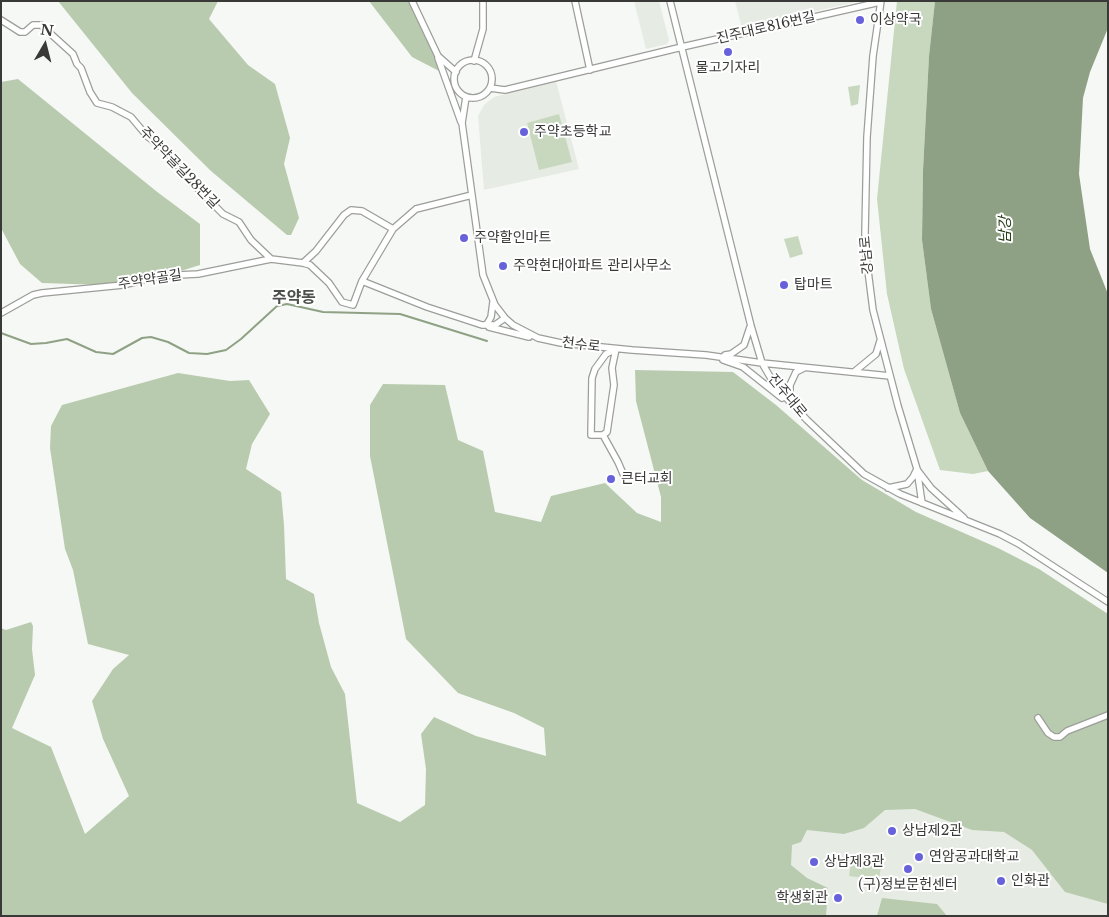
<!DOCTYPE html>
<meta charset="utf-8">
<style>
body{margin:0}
#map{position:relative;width:1109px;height:917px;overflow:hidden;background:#f5f8f4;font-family:"Libre Baskerville",serif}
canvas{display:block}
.frame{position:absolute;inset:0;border:2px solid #393a38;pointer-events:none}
.north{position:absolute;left:20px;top:20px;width:50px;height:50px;-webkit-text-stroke:4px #fff;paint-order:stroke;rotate:8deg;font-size:14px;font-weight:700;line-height:20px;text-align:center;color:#393a38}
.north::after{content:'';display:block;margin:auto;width:18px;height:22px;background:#393a38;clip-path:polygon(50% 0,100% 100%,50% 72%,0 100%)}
</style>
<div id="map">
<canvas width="1109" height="917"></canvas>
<div class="frame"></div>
<div class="north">N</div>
</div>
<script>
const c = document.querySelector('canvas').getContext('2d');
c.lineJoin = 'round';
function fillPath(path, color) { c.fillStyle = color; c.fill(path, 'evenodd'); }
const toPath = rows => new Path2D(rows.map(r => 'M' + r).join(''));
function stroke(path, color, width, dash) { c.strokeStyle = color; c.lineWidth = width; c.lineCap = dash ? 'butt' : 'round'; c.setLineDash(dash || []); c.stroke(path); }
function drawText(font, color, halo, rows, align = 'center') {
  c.font = font + ' "Libre Baskerville","Noto Sans KR",serif'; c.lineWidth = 4; c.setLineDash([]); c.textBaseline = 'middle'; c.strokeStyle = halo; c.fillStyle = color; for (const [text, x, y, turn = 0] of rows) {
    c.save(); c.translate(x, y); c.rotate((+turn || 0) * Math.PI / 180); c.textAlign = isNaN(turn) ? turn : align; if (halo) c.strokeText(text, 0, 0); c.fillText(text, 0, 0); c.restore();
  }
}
fillPath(toPath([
 [634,1,659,1,669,40,667,44,646,49],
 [735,1,860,1,742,28],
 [556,81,579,169,484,190,478,116,484,105,494,97],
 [903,795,1020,834,1108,881,1108,916,773,916,774,834]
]), '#e6ece3');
fillPath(toPath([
 [897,1,935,1,929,56,923,170,922,240,931,309,960,413,988,471,973,474,940,470,904,369,887,294,877,199],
 [860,85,858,104,851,106,848,87],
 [559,114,572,162,539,170,527,123],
 [798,236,803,254,790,258,784,239],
 [851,862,881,866,879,880,849,876]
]), '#c8d8bf');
fillPath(toPath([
 [58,1,218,1,209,19,248,65,275,84,290,138,284,164,299,218,291,235,287,235,211,171,132,93],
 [369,1,409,1,443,73,412,57],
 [18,79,156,191,200,224,200,265,133,286,42,283,20,264,1,228,1,82],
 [635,370,733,372,776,405,862,480,916,512,998,548,1039,569,1108,614,1108,904,1065,892,1032,850,1004,832,972,830,915,809,885,810,864,828,844,834,807,830,801,842,792,845,791,865,807,878,828,888,826,916,1,916,1,628,6,630,31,622,33,626,32,649,35,675,12,728,51,747,85,834,129,796,103,739,92,701,113,669,129,655,88,644,73,570,65,549,50,448,51,426,62,405,178,373,230,381,249,380,270,414,252,444,246,469,281,492,284,525,286,579,314,594,319,623,331,667,345,694,357,803,400,822,425,805,426,769,421,734,434,717,476,736,546,756,544,728,514,713,458,693,406,639,370,456,370,405,383,384,445,385,458,440,483,451,495,512,541,522,551,496,605,483,637,513,661,522,661,497,636,401],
 [882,898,937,904,947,916,877,916]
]), '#b9cbaf');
fillPath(toPath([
 [935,1,1108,1,1108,28,1090,72,1083,98,1079,174,1090,249,1108,294,1108,573,1030,518,988,471,960,413,931,309,922,240,923,170,929,56]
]), '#8fa185');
stroke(toPath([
 [1,333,31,344,46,343,67,339,96,352,113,354,142,338,151,337,168,342,189,353,207,354,226,350,241,339,277,306,287,304,323,312,400,314,487,341]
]), '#8fa185', 2);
const minor = toPath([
 [412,1,438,56,456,72],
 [575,1,590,70],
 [670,1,751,326,762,363,776,387,807,420,864,474,900,494,1000,534,1019,544,1108,602],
 [881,1,873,56,867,137,865,233,866,255,873,310,898,406,917,469,922,503],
 [1,20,20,32,25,32,33,25,41,25,73,54,77,64,81,68,90,92,97,103,112,107,131,117,147,136,167,152,191,182,223,214,239,222,251,240,271,259],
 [438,58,461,122],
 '454 79a19 19 0 1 1 38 0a19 19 0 1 1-38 0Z',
 [474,61,483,29,483,1],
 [490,88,505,90,682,47,880,2],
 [466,97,462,123,483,275,495,305,505,318,513,325,538,338,561,343,632,350,706,355,762,363,890,376],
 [303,263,316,251,344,215,351,210,362,211,393,229],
 [362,281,427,307,482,325,495,325,505,318],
 [1,313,33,295,42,293,123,285,159,276,198,274,271,259,303,263,310,265,329,283,342,302,353,305,362,281,393,229,416,209,472,195],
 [484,325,487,324,491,317,493,302],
 [489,327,529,337],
 [616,349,612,368,614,385,607,432,603,435,591,435,592,378,595,369,606,354,616,349],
 [725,355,731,354,744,345,750,327],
 [723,360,743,367,782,398],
 [854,372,876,354,880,341],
 [793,404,790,393,790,385,796,372,804,368],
 [603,435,618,462,624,476],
 [918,471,931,488,964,518],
 [888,488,907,484,913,477,917,469],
 [1038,718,1048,733,1054,737,1060,737,1067,731,1108,715]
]);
stroke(minor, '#9c9e9a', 8);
stroke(minor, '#fff', 5.5);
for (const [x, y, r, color] of [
 [860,20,5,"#6761da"],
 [728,52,5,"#6761da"],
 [524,132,5,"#6761da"],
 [464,238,5,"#6761da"],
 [503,266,5,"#6761da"],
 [784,285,5,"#6761da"],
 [611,479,5,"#6761da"],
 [892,831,5,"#6761da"],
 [919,857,5,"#6761da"],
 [814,862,5,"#6761da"],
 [908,869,5,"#6761da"],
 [1001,881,5,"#6761da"],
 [838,898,5,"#6761da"]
]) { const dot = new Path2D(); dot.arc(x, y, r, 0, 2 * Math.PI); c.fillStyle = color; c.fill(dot); stroke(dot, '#fff', 2); }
drawText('14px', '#393a38', '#fff', [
 ["이상약국",870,20],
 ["물고기자리",728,68,"center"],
 ["주약초등학교",534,132],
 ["주약할인마트",474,238],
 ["주약현대아파트 관리사무소",513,266],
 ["탑마트",794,285],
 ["큰터교회",621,479],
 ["상남제2관",902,831],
 ["연암공과대학교",929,857],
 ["상남제3관",824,862],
 ["인화관",1011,881],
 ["(구)정보문헌센터",908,885,"center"],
 ["학생회관",828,898,"right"]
], 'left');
drawText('14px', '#393a38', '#fff', [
 ["진주대로816번길",766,28,-13],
 ["주약약골길28번길",179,168,46],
 ["강남로",867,255,-95],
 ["주약약골길",150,280,-9],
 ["천수로",581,345,7],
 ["진주대로",787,396,50]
]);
drawText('italic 15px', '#253e14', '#fff', [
 ["남강",1006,230,-90]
]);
drawText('bold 16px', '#4d4f4c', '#fff', [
 ["주약동",294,298]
]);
</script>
